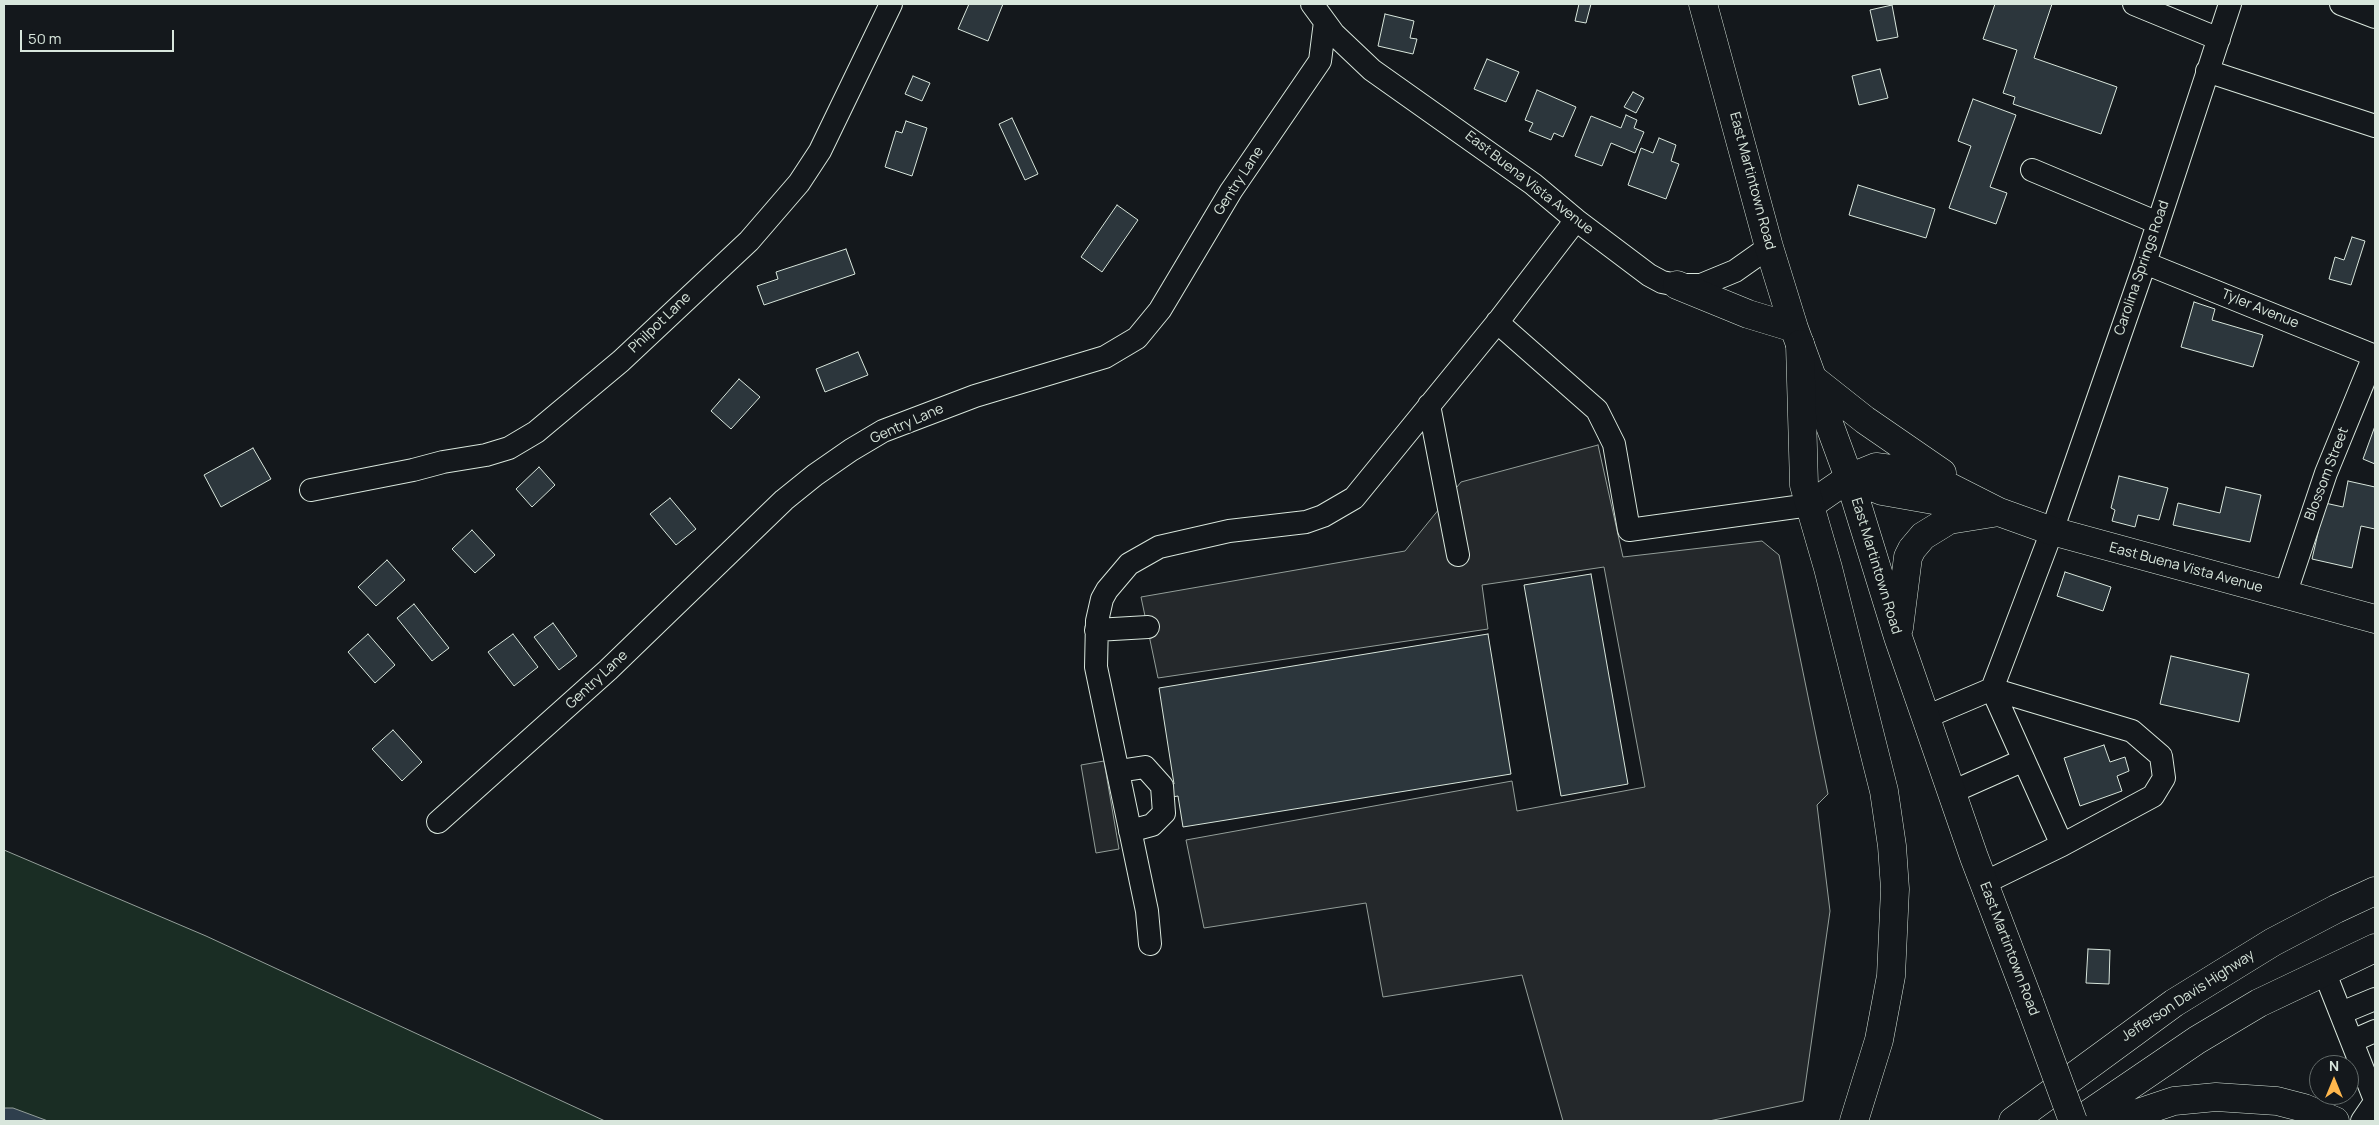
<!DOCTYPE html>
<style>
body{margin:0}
#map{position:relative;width:2379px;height:1125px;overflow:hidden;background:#14181c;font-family:Manrope,sans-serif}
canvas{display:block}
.frame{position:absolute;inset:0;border:5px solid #d8e6dc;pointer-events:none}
.north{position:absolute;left:2309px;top:1055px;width:50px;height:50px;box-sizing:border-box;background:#14181c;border:1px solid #626a69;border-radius:50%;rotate:0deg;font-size:14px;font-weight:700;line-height:20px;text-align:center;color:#d8e6dc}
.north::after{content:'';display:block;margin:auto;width:18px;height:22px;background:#ffb74d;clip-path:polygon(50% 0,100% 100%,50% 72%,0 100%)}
.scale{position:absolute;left:20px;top:30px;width:154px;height:22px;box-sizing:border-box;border:2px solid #d8e6dc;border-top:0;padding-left:6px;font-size:15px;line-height:18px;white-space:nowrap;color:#d8e6dc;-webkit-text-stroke:4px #14181c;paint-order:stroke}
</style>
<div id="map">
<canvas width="2379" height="1125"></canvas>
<div class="frame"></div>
<div class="north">N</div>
<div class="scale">50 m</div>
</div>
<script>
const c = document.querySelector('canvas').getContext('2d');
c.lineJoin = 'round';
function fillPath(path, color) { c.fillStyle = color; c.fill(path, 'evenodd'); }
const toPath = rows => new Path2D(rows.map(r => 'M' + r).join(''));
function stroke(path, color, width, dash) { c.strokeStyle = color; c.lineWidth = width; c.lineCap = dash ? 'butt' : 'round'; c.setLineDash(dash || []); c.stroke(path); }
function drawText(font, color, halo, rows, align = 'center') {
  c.font = font + ' Manrope,sans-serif'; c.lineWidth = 4; c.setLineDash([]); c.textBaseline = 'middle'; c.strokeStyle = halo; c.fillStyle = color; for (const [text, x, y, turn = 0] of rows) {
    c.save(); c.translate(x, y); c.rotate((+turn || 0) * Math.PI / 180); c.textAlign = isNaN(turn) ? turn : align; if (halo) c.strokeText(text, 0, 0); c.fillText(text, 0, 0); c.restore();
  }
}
const green = toPath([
 [4,850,206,936,605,1121,4,1121,4,850]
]);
fillPath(green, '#1a2d24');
stroke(green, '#939e99', 1);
const parking = toPath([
 [1598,445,1623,557,1762,541,1779,555,1828,794,1817,805,1830,911,1803,1101,1709,1121,1563,1121,1522,975,1383,997,1366,903,1204,928,1186,840,1512,781,1517,811,1645,787,1604,567,1482,585,1488,629,1158,678,1141,597,1405,551,1461,482,1598,445],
 [1104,761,1119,849,1096,853,1081,765,1104,761]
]);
fillPath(parking, '#24282b');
stroke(parking, '#939e99', 1);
const water = toPath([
 [4,1108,13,1108,48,1121,4,1121,4,1108]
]);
fillPath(water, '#2f3f4d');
stroke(water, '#939e99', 1);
const building = toPath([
 [969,4,1003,4,988,41,958,29,969,4],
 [1579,4,1591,4,1586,23,1575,21,1579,4],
 [1995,4,2052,4,2034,58,2117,87,2101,134,2013,104,2015,97,2003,93,2017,50,1983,39,1995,4],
 [1892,5,1898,37,1877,41,1870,10,1892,5],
 [1385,14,1414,21,1410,38,1417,39,1413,54,1378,46,1385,14],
 [1487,59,1519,72,1506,102,1474,89,1487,59],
 [1880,69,1888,98,1859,105,1852,76,1880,69],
 [913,76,930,83,922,101,905,94,913,76],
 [1537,90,1576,107,1563,137,1554,133,1551,140,1529,131,1533,123,1525,120,1537,90],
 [1633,92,1644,98,1636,113,1624,107,1633,92],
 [1973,99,2016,115,1990,187,2007,193,1996,224,1949,208,1971,146,1958,141,1973,99],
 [1626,115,1637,120,1634,128,1644,132,1635,153,1611,143,1602,166,1575,156,1591,116,1621,128,1626,115],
 [1012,118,1038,174,1025,180,999,124,1012,118],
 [906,121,927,128,912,176,885,167,896,131,902,133,906,121],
 [1659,138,1676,145,1671,161,1679,164,1666,199,1628,185,1641,148,1653,153,1659,138],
 [1858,185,1935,209,1926,238,1849,215,1858,185],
 [1117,205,1138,220,1102,272,1081,257,1117,205],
 [2352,237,2365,241,2351,285,2329,279,2335,257,2344,260,2352,237],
 [846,249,855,274,764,305,757,286,778,279,776,272,846,249],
 [2194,302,2215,309,2212,320,2263,335,2253,367,2181,347,2194,302],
 [858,352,868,375,825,392,816,369,858,352],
 [739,379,760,397,731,429,711,411,739,379],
 [2375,426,2375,464,2363,459,2375,426],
 [253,448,271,479,221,507,204,475,253,448],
 [539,467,555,485,532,507,516,489,539,467],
 [2119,476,2168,488,2159,520,2138,515,2135,527,2112,521,2115,510,2111,508,2119,476],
 [2348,481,2375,487,2375,529,2361,526,2352,568,2312,559,2325,503,2343,507,2348,481],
 [2226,487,2261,495,2250,542,2173,525,2178,503,2220,513,2226,487],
 [670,498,696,529,676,545,650,514,670,498],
 [472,530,495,555,475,573,452,549,472,530],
 [387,560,405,580,376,606,358,587,387,560],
 [2065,572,2111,587,2103,611,2057,596,2065,572],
 [1591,574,1628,784,1561,796,1524,585,1591,574],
 [414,604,449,648,432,661,397,618,414,604],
 [553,623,577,656,559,670,534,637,553,623],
 [368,634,395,665,375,683,348,652,368,634],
 [513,634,538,667,514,686,488,652,513,634],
 [1488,634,1511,774,1183,827,1178,796,1154,800,1151,787,1174,784,1159,688,1488,634],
 [2171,656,2249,674,2239,722,2160,704,2171,656],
 [393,730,422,762,402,781,372,749,393,730],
 [2104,745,2110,762,2125,757,2129,771,2117,776,2122,791,2080,806,2064,758,2104,745],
 [2088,949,2110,950,2109,984,2086,983,2088,949]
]);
fillPath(building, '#2c363c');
stroke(building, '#d8e6dc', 1);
const minor = toPath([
 [1312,4,1334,34,1372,70,1533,184,1576,220,1649,275,1662,282,1677,285,1701,285,1735,271,1769,247],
 [2134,4,2219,39],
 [2341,4,2375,17],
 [2207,71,2375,126],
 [2032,170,2158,223],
 [2145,263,2375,356],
 [1497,322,1597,410,1614,444,1629,530,1810,505],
 [1429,405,1458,555],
 [311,490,413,470,443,462,486,455,509,448,536,432,621,361,749,241,799,183,820,151,891,4],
 [2285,595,2326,473,2374,356],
 [1096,630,1148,627],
 [1926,717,1992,689,2132,731,2161,756,2164,778,2153,796,2062,845,1984,883],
 [1119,771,1145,767,1162,786,1164,813,1152,825,1130,831],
 [1952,792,2024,760],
 [438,822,608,670,784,500,815,475,851,450,883,431,975,396,1105,357,1137,338,1160,310,1231,191,1320,61,1325,22],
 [2062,845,1992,689,2052,531,2145,263,2230,4],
 [1150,944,1147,911,1096,667,1097,621,1102,599,1107,590,1129,564,1159,547,1229,531,1306,522,1323,516,1354,498,1500,319,1576,220],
 [2324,971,2375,1100],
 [2341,1013,2375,999],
 [2352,1041,2375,1031],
 [2362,1121,2375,1102]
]);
const major = toPath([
 [1703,4,1769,247,1794,328,1849,478,1898,637,1974,857,2030,1004],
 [1677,285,1748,314,1794,328],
 [1812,378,1865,420,1942,473],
 [1849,478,1882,491,1973,507],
 [1810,505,1849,478,1876,467,1922,473,1999,512,2052,531,2375,619],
 [1899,628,1908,557,1912,549,1923,536,1949,520,1999,512]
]);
const highway = toPath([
 [1800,344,1804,485,1828,568,1884,791,1892,846,1895,889,1891,976,1879,1040,1854,1121],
 [2013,1121,2174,1003,2273,942,2336,909,2375,891],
 [2078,1121,2197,1040,2259,1003,2375,948],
 [2114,1121,2174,1101,2216,1097,2277,1101,2304,1108,2335,1121]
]);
stroke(minor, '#d8e6dc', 24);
stroke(major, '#d8e6dc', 29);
stroke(highway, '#d8e6dc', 29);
stroke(minor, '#14181c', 22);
stroke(major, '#14181c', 28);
stroke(highway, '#14181c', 28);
const majorBridge = toPath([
 [2030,1004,2073,1121]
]);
stroke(majorBridge, '#d8e6dc', 29, []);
stroke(majorBridge, '#14181c', 28);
drawText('14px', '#d8e6dc', '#14181c', [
 ["Gentry Lane",1239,181,-57],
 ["East Martintown Road",1752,181,75],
 ["East Buena Vista Avenue",1529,183,38],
 ["Carolina Springs Road",2142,268,-71],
 ["Tyler Avenue",2260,309,22],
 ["Philpot Lane",660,323,-44],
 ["Gentry Lane",907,424,-24],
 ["Blossom Street",2327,474,-69],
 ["East Martintown Road",1876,566,73],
 ["East Buena Vista Avenue",2186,568,15],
 ["Gentry Lane",597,680,-43],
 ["East Martintown Road",2009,949,69],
 ["Jefferson Davis Highway",2188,996,-33]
]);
</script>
